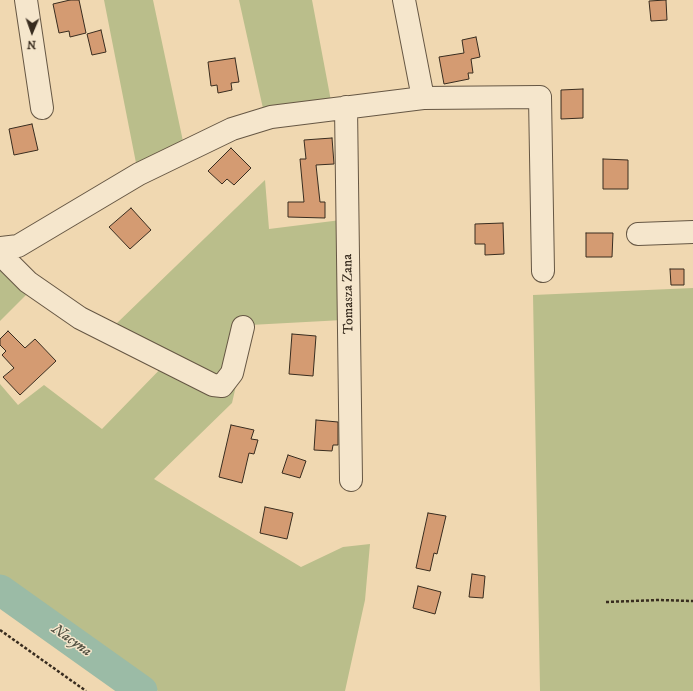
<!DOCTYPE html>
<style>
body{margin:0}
#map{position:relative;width:693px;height:691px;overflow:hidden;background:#f0d8b1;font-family:"IM FELL DW Pica",serif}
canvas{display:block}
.north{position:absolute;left:12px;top:12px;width:40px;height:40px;-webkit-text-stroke:3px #f5e6cc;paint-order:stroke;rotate:182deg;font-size:11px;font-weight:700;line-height:16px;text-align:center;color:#382c1f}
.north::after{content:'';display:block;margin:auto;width:14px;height:18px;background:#382c1f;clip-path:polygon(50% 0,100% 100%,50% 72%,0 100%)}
</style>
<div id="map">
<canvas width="693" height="691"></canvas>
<div class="north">N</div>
</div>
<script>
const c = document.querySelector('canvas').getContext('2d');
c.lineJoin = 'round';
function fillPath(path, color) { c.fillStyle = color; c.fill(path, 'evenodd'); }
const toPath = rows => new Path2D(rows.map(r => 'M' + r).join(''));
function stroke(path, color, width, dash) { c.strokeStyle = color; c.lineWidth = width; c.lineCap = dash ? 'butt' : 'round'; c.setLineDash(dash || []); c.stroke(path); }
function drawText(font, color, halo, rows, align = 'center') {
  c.font = font + ' "IM FELL DW Pica",serif'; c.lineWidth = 3; c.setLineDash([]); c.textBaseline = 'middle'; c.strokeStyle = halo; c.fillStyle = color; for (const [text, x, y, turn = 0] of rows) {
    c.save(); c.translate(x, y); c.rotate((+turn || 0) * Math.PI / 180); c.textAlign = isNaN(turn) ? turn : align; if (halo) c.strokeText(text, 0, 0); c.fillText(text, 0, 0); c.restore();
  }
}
fillPath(toPath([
 [104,0,153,0,184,146,137,168],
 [239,0,312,0,331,101,264,113],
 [265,180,269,229,341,220,343,320,250,325,232,403,154,479,301,567,343,547,370,544,365,600,345,691,158,691,0,577,0,384,18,405,44,385,102,429,168,361,116,324],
 [0,266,26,295,0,321],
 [693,288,693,691,540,691,533,295]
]), '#babe8b');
stroke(toPath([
 [0,590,142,691]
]), '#9bbba6', 31);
const building = toPath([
 [70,0,79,0,86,33,70,37,69,31,59,33,53,4,70,0],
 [666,0,667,20,651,21,649,1,666,0],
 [101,30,106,52,92,55,87,34,101,30],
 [476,37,480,57,471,59,473,73,468,73,469,79,444,84,439,57,464,53,462,40,476,37],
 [235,58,239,82,231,83,232,90,218,93,217,85,211,86,208,62,235,58],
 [583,89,583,118,561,119,561,90,583,89],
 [32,124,38,150,14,155,9,129,32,124],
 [332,138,334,164,316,165,320,202,325,202,325,218,288,217,288,202,304,202,300,159,306,159,304,140,332,138],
 [231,148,251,168,234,185,227,179,222,184,208,171,231,148],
 [603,159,628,160,628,189,603,189,603,159],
 [131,208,151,230,130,249,109,227,131,208],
 [503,223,504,254,485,255,485,244,475,244,475,224,503,223],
 [586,233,613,233,612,257,586,257,586,233],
 [670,269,684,269,684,285,671,285,670,269],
 [8,331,25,348,35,339,56,361,20,395,3,377,14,368,2,355,6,351,0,345,0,339,8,331],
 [292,334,316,336,313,376,289,374,292,334],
 [316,420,338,422,338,445,333,445,332,451,314,450,316,420],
 [231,425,254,430,251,439,258,440,254,454,249,453,242,483,219,477,231,425],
 [288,455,306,461,300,478,282,473,288,455],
 [265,507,293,513,287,539,260,533,265,507],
 [428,513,446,516,437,554,434,553,430,571,416,568,428,513],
 [472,574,485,576,483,598,469,597,472,574],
 [418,586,441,592,435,614,413,608,418,586]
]);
fillPath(building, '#d49b72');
stroke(building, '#382c1f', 1);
const minor = toPath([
 [26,0,42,108],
 [404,0,423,98],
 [346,107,351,480],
 [638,234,693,232],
 [0,248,18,246,139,174,232,129,271,117,423,98,540,97,543,271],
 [0,254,28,282,80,318,213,385,222,386,232,373,243,327]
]);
stroke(minor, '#665744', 24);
stroke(toPath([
 [606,602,659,600,693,601],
 [0,630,86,691]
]), '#382c1f', 2.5, [3, 2]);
stroke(minor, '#f5e6cc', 22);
drawText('14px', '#382c1f', '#f5e6cc', [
 ["Tomasza Zana",349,294,-91]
]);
drawText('italic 15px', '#515041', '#f5e6cc', [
 ["Nacyna",71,641,35]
]);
</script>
